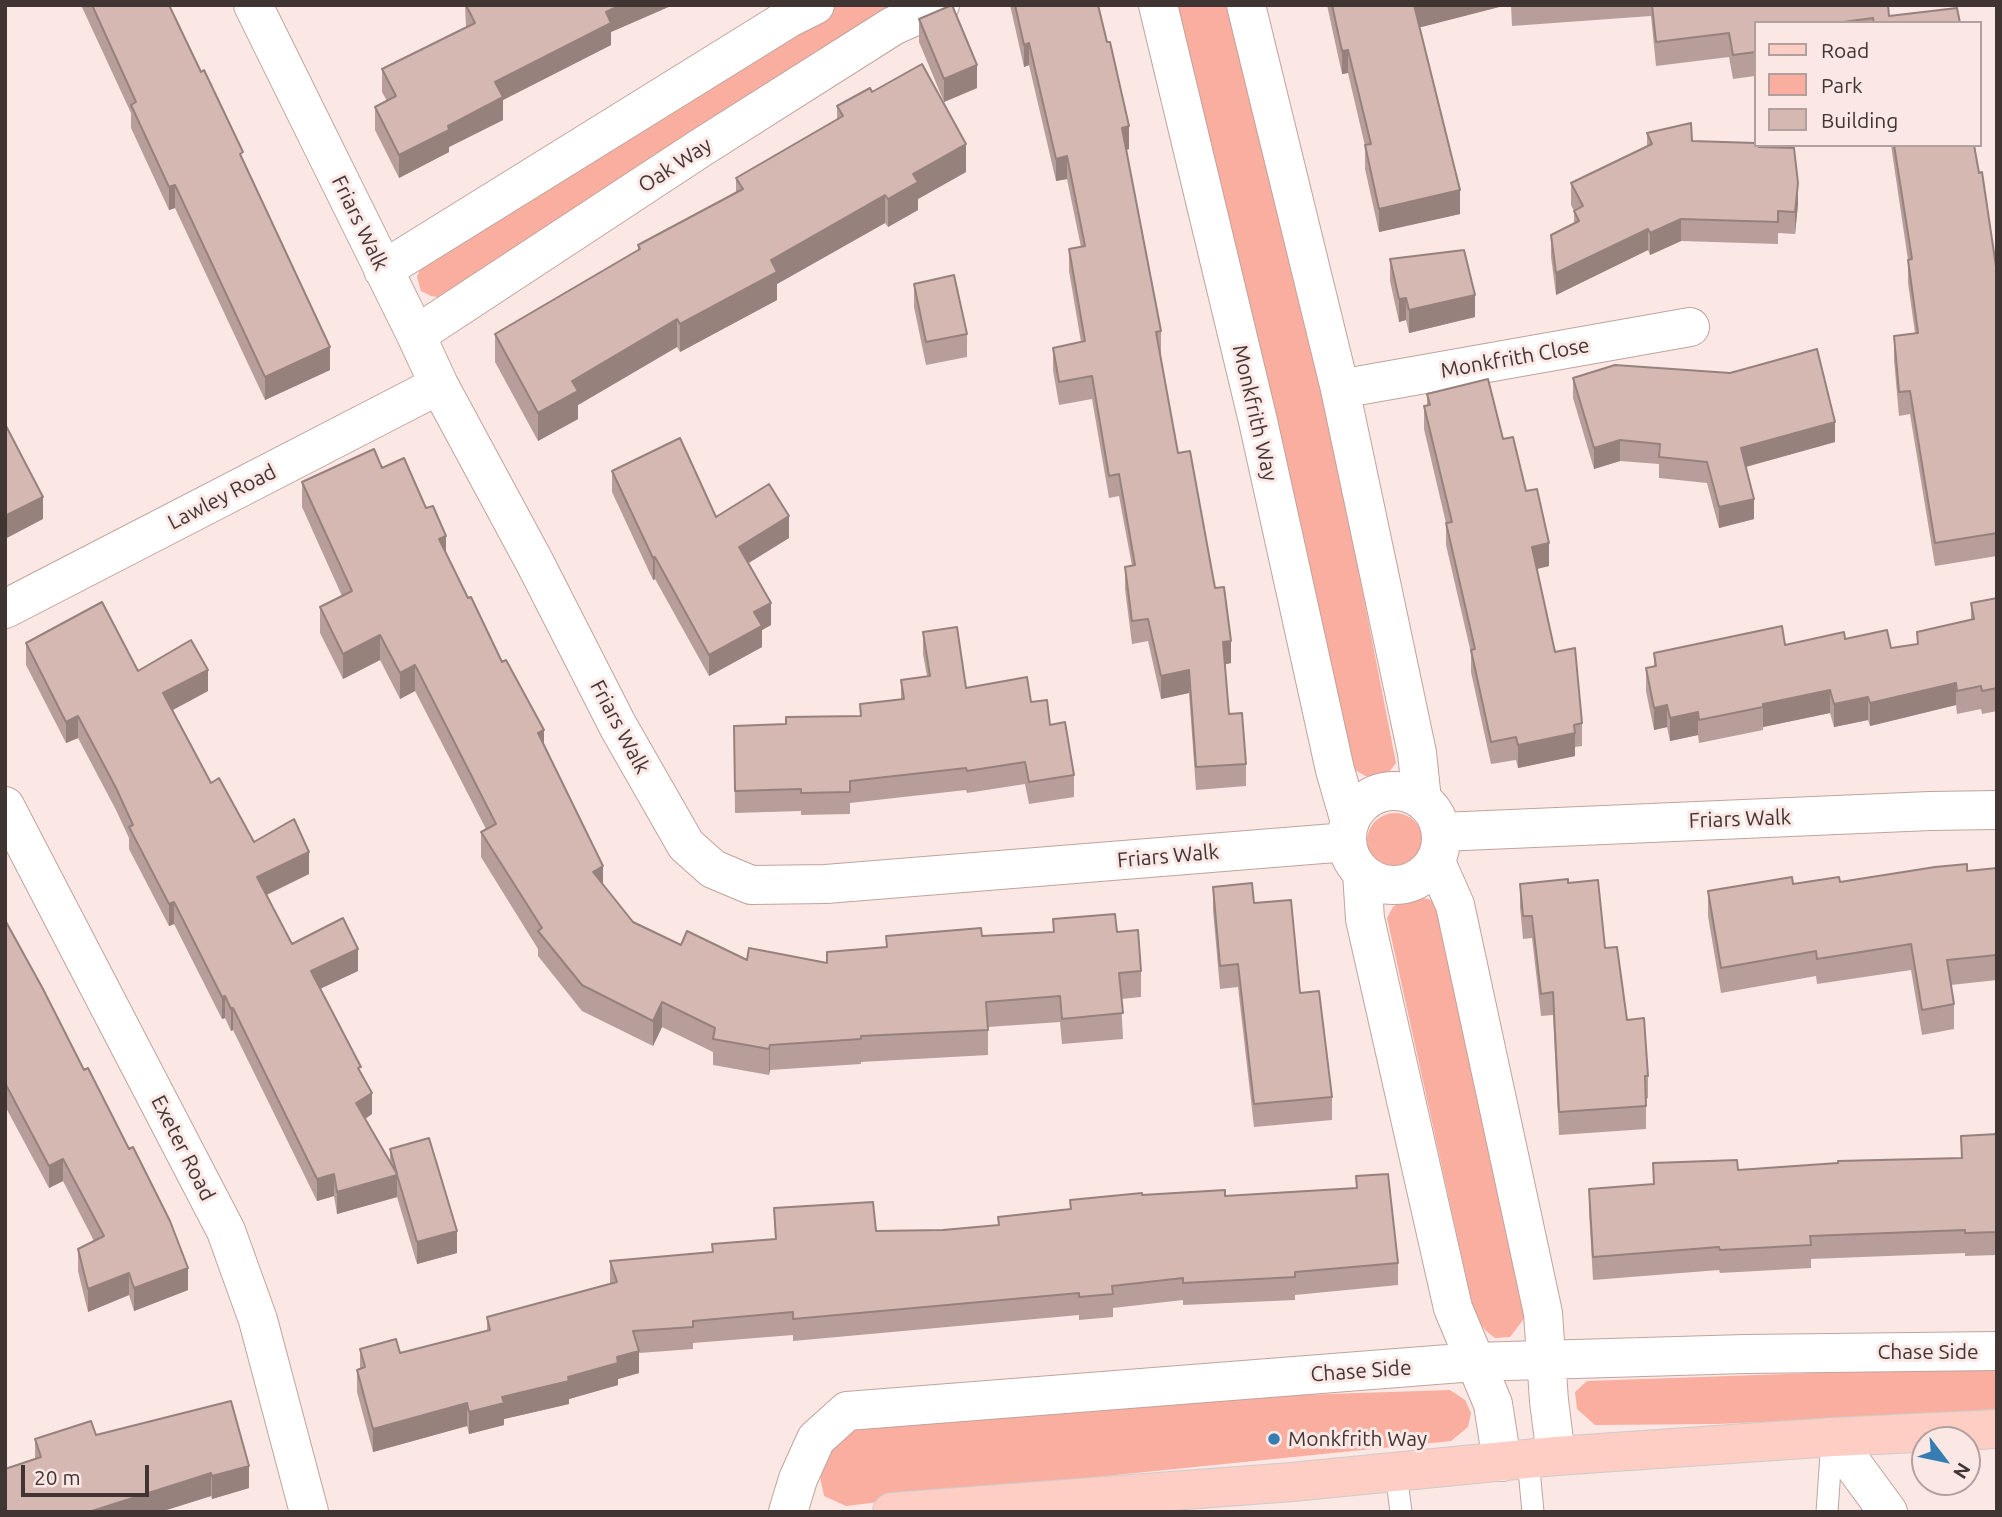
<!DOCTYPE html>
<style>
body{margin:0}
#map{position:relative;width:2002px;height:1517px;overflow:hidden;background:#fbe8e5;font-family:Ubuntu,sans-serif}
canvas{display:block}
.frame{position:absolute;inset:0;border:7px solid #413533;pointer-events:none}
.legend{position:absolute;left:1754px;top:21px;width:228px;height:126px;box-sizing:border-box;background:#fbe8e5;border:2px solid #b1a09e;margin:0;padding:9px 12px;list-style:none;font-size:21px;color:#413533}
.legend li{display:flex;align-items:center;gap:14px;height:35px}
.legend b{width:35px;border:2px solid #b1a09e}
.north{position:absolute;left:1911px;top:1426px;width:70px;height:70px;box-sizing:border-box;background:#fbe8e5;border:2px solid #b1a09e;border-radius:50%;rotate:122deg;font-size:19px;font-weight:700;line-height:28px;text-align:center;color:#413533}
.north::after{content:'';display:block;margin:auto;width:24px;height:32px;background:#367db2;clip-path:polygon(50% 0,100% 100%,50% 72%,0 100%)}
.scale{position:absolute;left:21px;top:1465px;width:128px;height:32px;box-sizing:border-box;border:4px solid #413533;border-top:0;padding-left:9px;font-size:21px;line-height:24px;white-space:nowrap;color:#413533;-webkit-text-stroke:5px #fbe8e5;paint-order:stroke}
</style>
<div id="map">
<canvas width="2002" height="1517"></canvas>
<div class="frame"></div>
<ul class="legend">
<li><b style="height:9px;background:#fecdc4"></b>Road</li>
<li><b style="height:19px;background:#f9aea0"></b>Park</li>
<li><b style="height:19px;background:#d6b8b3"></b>Building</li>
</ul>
<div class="north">N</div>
<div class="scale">20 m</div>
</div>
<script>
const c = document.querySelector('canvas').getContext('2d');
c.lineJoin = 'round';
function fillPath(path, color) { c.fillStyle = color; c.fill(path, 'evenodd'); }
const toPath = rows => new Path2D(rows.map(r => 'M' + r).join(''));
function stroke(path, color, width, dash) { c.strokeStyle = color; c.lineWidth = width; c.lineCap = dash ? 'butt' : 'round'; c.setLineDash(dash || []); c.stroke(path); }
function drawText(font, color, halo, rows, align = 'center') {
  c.font = font + ' Ubuntu,sans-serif'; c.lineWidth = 6; c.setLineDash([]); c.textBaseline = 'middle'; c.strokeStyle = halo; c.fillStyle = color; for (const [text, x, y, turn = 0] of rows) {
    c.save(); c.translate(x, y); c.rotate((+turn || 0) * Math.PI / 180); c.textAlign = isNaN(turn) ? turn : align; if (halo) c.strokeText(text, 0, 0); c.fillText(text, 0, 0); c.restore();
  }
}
fillPath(toPath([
 [835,5,906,5,444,298,431,296,421,291,417,277,421,266,813,15],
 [1174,5,1231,5,1325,399,1396,763,1383,780,1369,778,1355,770,1303,544],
 '1367 841a28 28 0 1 1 56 0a28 28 0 1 1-56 0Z',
 [1419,897,1432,900,1441,912,1526,1316,1510,1337,1495,1338,1486,1331,1475,1317,1387,918,1393,907,1403,900],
 [1997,1365,1997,1409,1923,1415,1717,1424,1595,1425,1577,1409,1575,1392,1587,1381,1899,1370],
 [1450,1390,1465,1400,1471,1413,1468,1427,1451,1441,1057,1481,846,1506,824,1496,819,1471,833,1440,856,1430,1269,1396]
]), '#f9aea0');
const lane = toPath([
 [1528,1459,1533,1512],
 [1396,1473,1401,1512],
 [1827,1512,1832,1439]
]);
const street = toPath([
 [253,5,416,335,439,385,535,563,618,726,686,845,713,869,751,885,826,884,1347,842],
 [1158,5,1258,421,1335,770,1350,822],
 [1246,5,1340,389,1417,753,1422,800],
 [383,270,789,18,815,5],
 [416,335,702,147,893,26,940,5],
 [1340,389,1690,327],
 [5,609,439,385],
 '1347 838a47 47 0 1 1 94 0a47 47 0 1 1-94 0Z',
 [5,806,226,1231,258,1320,309,1512],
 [1441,832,1930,811,1997,810],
 [1436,862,1455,905,1543,1313,1549,1401,1556,1456],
 [1362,873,1365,919,1453,1308,1493,1404,1502,1462],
 [1833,1437,1888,1512],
 [788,1512,798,1479,816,1439,847,1411,1474,1362,1745,1354,1997,1351]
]);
const primary = toPath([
 [892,1512,1292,1482,1556,1456,1833,1437,1997,1429]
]);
stroke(lane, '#c0a39d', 23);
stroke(street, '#c0a39d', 40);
stroke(primary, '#cecaca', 40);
stroke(lane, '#fff', 21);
stroke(street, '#fff', 38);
stroke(primary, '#fecdc4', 38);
fillPath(toPath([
 [81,5,169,5,243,160,330,370,265,400,175,208,169,210,131,128,131,113],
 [465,5,673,5,611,32,611,45,503,100,503,120,449,147,449,152,399,178,375,130,375,107,387,101,382,92,382,69,466,27],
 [1010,5,1098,5,1129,149,1126,150,1161,331,1161,354,1160,354,1178,453,1215,588,1231,663,1225,664,1229,714,1246,764,1246,786,1196,790,1189,693,1161,699,1148,641,1132,644,1125,589,1125,567,1132,566,1119,496,1109,498,1092,399,1059,405,1053,370,1053,348,1081,342,1069,271,1069,249,1081,247,1067,179,1056,181,1029,65,1024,67],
 [1327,5,1507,5,1420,27,1460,214,1379,232,1365,169,1365,146,1348,73,1342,74],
 [1511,5,1888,5,1889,16,1960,23,1755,23,1755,76,1733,79,1729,57,1656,66,1651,16,1512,26],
 [919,19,977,88,944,102,919,42],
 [872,92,966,172,918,199,918,210,888,227,885,223,777,284,777,300,680,352,677,347,578,405,578,419,538,441,495,362,495,334,638,251,638,245,736,192,736,178,837,119,837,106],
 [1647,133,1692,141,1760,147,1798,204,1795,234,1778,233,1778,244,1681,241,1650,255,1648,250,1556,295,1551,257,1551,235,1574,224,1574,211,1571,205,1571,183,1647,146],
 [1891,145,1974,145,1997,273,1997,556,1935,566,1910,414,1899,416,1894,360,1894,336,1915,333,1908,283,1908,260],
 [1390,259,1475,317,1409,333,1406,320,1399,322,1390,281],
 [914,284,967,334,967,357,926,365,914,307],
 [1573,378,1835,442,1746,467,1754,519,1719,528,1707,483,1659,478,1659,464,1620,461,1594,469,1573,398],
 [1427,394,1503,439,1526,491,1549,566,1537,569,1555,652,1582,723,1582,746,1575,747,1575,756,1518,768,1516,760,1491,764,1471,672,1471,653,1446,545,1446,523,1424,429,1424,406,1427,405],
 [382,468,446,554,544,745,603,885,633,922,681,945,747,960,827,963,827,952,886,947,886,936,982,936,1053,932,1053,919,1117,932,1141,971,1141,997,1121,999,1123,1039,1062,1044,1060,1022,988,1027,988,1055,861,1062,861,1064,770,1070,769,1075,713,1065,713,1052,662,1027,653,1046,582,1011,538,956,538,949,481,857,481,832,486,829,415,691,400,699,380,660,343,679,320,633,320,607,342,596,302,507,302,482],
 [612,471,716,517,789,538,748,563,771,625,762,630,762,647,709,676,655,579,653,580,612,492],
 [1997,598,1997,711,1982,714,1981,709,1957,714,1956,705,1870,726,1868,720,1834,727,1830,713,1763,727,1763,730,1699,743,1698,735,1670,741,1667,727,1654,730,1646,691,1646,668,1654,667,1654,653,1785,645,1845,639,1891,648,1917,644,1917,632,1971,620,1971,603],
 [923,632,966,688,1031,702,1050,725,1074,775,1074,797,1029,804,1025,784,967,793,966,790,850,803,850,814,801,815,801,811,735,813,734,726,786,724,860,716,860,704,901,699,901,680,927,676,923,654],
 [26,643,138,671,208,691,173,710,211,783,254,842,309,874,267,895,292,944,358,971,320,989,361,1073,372,1114,365,1119,390,1161,390,1149,457,1253,417,1264,397,1197,337,1214,334,1196,317,1201,233,1030,231,1031,225,1018,222,1019,174,924,169,926,129,849,129,838,116,810,78,738,66,743,26,665],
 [1997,868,1997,980,1951,985,1954,1004,1954,1029,1922,1035,1911,970,1817,984,1816,976,1721,993,1708,916,1708,891,1840,882],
 [1568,883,1605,948,1627,1020,1648,1076,1648,1098,1646,1099,1646,1129,1559,1135,1553,1015,1541,1016,1532,938,1523,939,1520,907,1520,884],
 [1213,887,1254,903,1300,993,1332,1097,1332,1120,1254,1127,1238,987,1220,989,1213,910],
 [5,920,188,1290,134,1311,129,1295,88,1312,78,1271,78,1249,94,1241,63,1181,49,1188,5,1106],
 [1997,1134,1997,1255,1965,1256,1965,1253,1811,1259,1811,1268,1720,1273,1719,1270,1593,1280,1589,1211,1589,1189,1653,1184,1653,1163,1738,1170,1961,1158,1961,1136],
 [1356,1176,1398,1263,1398,1285,1295,1295,1295,1300,1183,1305,1183,1300,1113,1308,1113,1317,1079,1320,1079,1315,793,1341,793,1335,693,1343,693,1349,639,1353,639,1373,618,1379,618,1385,569,1399,569,1404,504,1419,504,1425,469,1434,467,1426,373,1452,357,1392,357,1370,360,1369,360,1349,400,1353,487,1331,487,1317,610,1284,610,1261,712,1252,712,1244,775,1239,774,1208,876,1231,943,1230,998,1225,998,1217,1070,1210,1070,1200,1142,1195,1225,1196,1356,1188],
 [231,1401,249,1488,212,1499,211,1496,160,1512,5,1512,35,1459,35,1439,96,1435]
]), '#b89e9a');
fillPath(toPath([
 [621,5,673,5,611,32,611,45,503,100,503,120,449,147,449,152,399,178,399,155,448,126,495,82,606,12],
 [1414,5,1507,5,1414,29],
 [1029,43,1029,65,1024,67,1024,45],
 [1348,50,1348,73,1342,74,1342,51],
 [977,65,977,88,944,102,944,79],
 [1129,126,1129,149,1122,151,1122,128],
 [966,144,966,172,918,199,918,210,888,227,888,199,913,174],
 [1067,156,1067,179,1056,181,1056,159],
 [1798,183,1798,204,1795,234,1795,212],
 [175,185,175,208,169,210,169,187],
 [1460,190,1460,214,1379,232,1379,209],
 [885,195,885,223,777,284,777,300,680,352,680,324,771,260],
 [1681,219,1681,241,1650,255,1650,233],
 [1648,229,1648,250,1556,295,1556,273],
 [1475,295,1475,317,1409,333,1409,310],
 [1406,298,1406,320,1399,322,1399,299],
 [677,319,677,347,578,405,578,419,538,441,538,413,572,381],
 [330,347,330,370,265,400,265,377],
 [1835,422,1835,442,1741,468,1741,448],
 [1620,440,1620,461,1594,469,1594,448],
 [43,497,43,519,5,539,5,516],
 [1754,499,1754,519,1719,528,1719,507],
 [789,516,789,538,739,569,739,547],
 [446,536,446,561,439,539],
 [1549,543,1549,566,1532,570,1532,547],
 [655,557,655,579,653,580,653,558],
 [771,603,771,625,762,630,762,647,709,676,709,655,754,612],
 [380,635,380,660,343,679,343,654],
 [1231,641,1231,663,1223,665,1223,642],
 [415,665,415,691,400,699,400,673],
 [208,670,208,691,163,715,163,693],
 [1189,670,1189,693,1161,699,1161,676],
 [1956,683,1956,705,1870,726,1870,703],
 [1830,690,1830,713,1763,727,1763,704],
 [1868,697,1868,720,1834,727,1834,704],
 [1667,705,1667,727,1654,730,1654,708],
 [1698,712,1698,735,1670,741,1670,718],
 [78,716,78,738,66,743,66,722],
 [544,730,544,756,538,733],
 [1575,733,1575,756,1518,768,1518,745],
 [309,852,309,874,257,899,257,877],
 [603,866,603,892,593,872],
 [174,902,174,924,169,926,169,904],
 [358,949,358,971,311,993,311,971],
 [225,996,225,1018,222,1019,222,997],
 [662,1002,662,1027,653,1046,653,1021],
 [233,1008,233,1030,231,1031,231,1009],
 [770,1045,770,1070,769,1075,769,1049],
 [372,1093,372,1114,356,1125,356,1103],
 [63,1159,63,1181,49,1188,49,1166],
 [334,1174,334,1196,317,1201,317,1179],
 [397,1175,397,1197,337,1214,337,1192],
 [457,1231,457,1253,417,1264,417,1242],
 [188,1268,188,1290,134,1311,134,1288],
 [129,1273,129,1295,88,1312,88,1289],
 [639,1351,639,1373,618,1379,618,1385,569,1399,569,1404,504,1419,504,1425,469,1434,469,1412,502,1397,617,1357],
 [467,1403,467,1426,373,1452,373,1429],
 [249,1466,249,1488,212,1499,212,1476],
 [211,1473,211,1496,160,1512,89,1512]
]), '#96817d');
const building = toPath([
 [92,5,169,5,201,72,204,70,243,152,240,154,330,347,265,377,175,185,169,187,131,105,136,102,92,5],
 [466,5,621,5,606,12,611,23,495,82,503,97,448,126,449,130,399,155,375,107,396,96,382,69,475,23,466,5],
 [952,5,977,65,944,79,919,19,952,5],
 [1015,5,1098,5,1107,42,1110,42,1129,126,1122,128,1161,331,1156,332,1178,453,1190,451,1215,588,1224,587,1231,641,1223,642,1229,714,1242,713,1246,764,1196,767,1189,670,1161,676,1148,619,1132,621,1125,567,1135,565,1119,474,1109,476,1092,376,1059,382,1053,348,1085,341,1069,249,1085,246,1067,156,1056,159,1029,43,1024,45,1015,5],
 [1332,5,1414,5,1460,190,1379,209,1365,145,1371,144,1348,50,1342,51,1332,5],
 [1652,5,1888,5,1889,16,1957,8,1960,23,1874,23,1873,18,1836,23,1755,23,1755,52,1733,55,1729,33,1656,42,1652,5],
 [922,64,966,144,913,174,918,182,888,199,885,195,771,260,777,272,680,324,677,319,572,381,578,391,538,413,495,334,640,249,638,245,743,189,736,178,843,116,837,106,870,88,872,92,922,64],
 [1691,123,1692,141,1755,143,1755,145,1759,145,1759,147,1794,148,1798,183,1795,212,1778,211,1778,222,1681,219,1650,233,1648,229,1556,273,1551,235,1579,221,1574,211,1583,206,1571,183,1652,144,1647,133,1691,123],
 [1894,145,1974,145,1979,173,1982,172,1997,273,1997,533,1935,543,1910,391,1899,392,1894,336,1918,333,1908,260,1912,259,1894,145],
 [1464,250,1475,295,1409,310,1406,298,1399,299,1390,259,1464,250],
 [954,275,967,334,926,342,914,284,954,275],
 [1817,349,1835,422,1741,448,1754,499,1719,507,1707,462,1659,457,1660,444,1620,440,1594,448,1573,378,1615,365,1730,373,1817,349],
 [1488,379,1503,439,1513,437,1526,491,1537,489,1549,543,1532,547,1555,652,1575,648,1582,723,1574,725,1575,733,1518,745,1516,737,1491,742,1471,650,1475,649,1446,523,1452,522,1424,406,1430,405,1427,394,1488,379],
 [5,424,43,497,5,516,5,424],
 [680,438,716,517,769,484,789,516,739,547,771,603,754,612,762,626,709,655,655,557,653,558,612,471,680,438],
 [374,449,382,468,404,458,426,508,433,506,446,536,439,539,468,598,471,597,502,662,506,660,544,730,538,733,603,866,593,872,633,922,681,945,687,931,747,960,749,948,827,963,827,952,887,947,886,936,981,928,982,936,1054,932,1053,919,1115,914,1117,932,1138,930,1141,971,1119,973,1123,1013,1062,1019,1060,996,986,1002,988,1030,861,1036,861,1039,770,1045,769,1049,713,1039,715,1028,662,1002,653,1021,582,985,538,931,542,928,481,832,496,824,415,665,400,673,380,635,343,654,320,607,352,591,302,482,374,449],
 [1997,598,1997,688,1982,691,1981,686,1957,691,1956,683,1870,703,1868,697,1834,704,1830,690,1763,704,1763,707,1699,720,1698,712,1670,718,1667,705,1654,708,1646,668,1656,666,1654,653,1782,626,1785,645,1844,632,1845,639,1887,630,1891,648,1918,644,1917,632,1974,619,1971,603,1997,598],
 [102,602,138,671,191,640,208,670,163,693,211,783,219,778,254,842,294,819,309,852,257,877,292,944,343,918,358,949,311,971,361,1067,358,1068,372,1093,356,1103,397,1174,390,1149,429,1138,457,1231,417,1242,397,1175,337,1192,334,1174,317,1179,233,1008,231,1009,225,996,222,997,174,902,169,904,129,827,133,825,116,788,78,716,66,722,26,643,102,602],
 [957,627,966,688,1027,677,1031,702,1047,700,1050,725,1065,722,1074,775,1029,782,1025,762,967,771,966,768,850,781,850,792,801,793,801,789,735,791,734,726,786,724,786,717,861,716,860,704,904,699,901,680,930,676,923,632,957,627],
 [1967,864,1967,871,1997,868,1997,955,1947,960,1954,1004,1922,1010,1911,944,1817,959,1816,951,1721,968,1708,891,1792,877,1793,884,1839,877,1840,882,1935,867,1967,864],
 [1568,879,1568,883,1598,880,1605,948,1617,947,1627,1020,1644,1018,1648,1076,1645,1076,1646,1106,1559,1112,1553,992,1541,994,1532,916,1523,916,1520,884,1568,879],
 [1252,883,1254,903,1291,900,1300,993,1319,991,1332,1097,1254,1104,1238,964,1220,966,1213,887,1252,883],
 [5,920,43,989,84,1070,88,1068,129,1149,133,1147,170,1221,188,1268,134,1288,129,1273,88,1289,78,1249,104,1236,63,1159,49,1166,5,1083,5,920],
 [1997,1134,1997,1232,1965,1233,1965,1230,1810,1236,1811,1245,1720,1250,1719,1247,1593,1257,1589,1189,1654,1184,1653,1163,1737,1160,1738,1170,1838,1163,1838,1161,1962,1158,1961,1136,1997,1134],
 [1388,1174,1398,1263,1295,1272,1295,1277,1183,1283,1183,1278,1112,1286,1113,1294,1079,1297,1079,1293,793,1319,793,1312,693,1321,693,1327,633,1331,639,1351,617,1357,618,1363,568,1377,569,1381,502,1397,504,1403,469,1412,467,1403,373,1429,357,1370,365,1367,360,1349,396,1339,400,1353,490,1330,487,1317,617,1282,610,1261,713,1252,712,1244,776,1239,774,1208,873,1202,876,1231,943,1230,999,1225,998,1217,1071,1209,1070,1200,1142,1193,1142,1195,1225,1190,1225,1196,1357,1188,1356,1176,1388,1174],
 [231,1401,249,1466,212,1476,211,1473,89,1512,5,1512,5,1469,41,1457,35,1439,91,1421,96,1435,231,1401]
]);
fillPath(building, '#d6b8b3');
stroke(building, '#96817d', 2);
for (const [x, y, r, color] of [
 [1274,1439,7,"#367db2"]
]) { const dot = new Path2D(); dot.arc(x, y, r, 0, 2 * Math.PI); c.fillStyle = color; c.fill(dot); stroke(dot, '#fbe8e5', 2.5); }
drawText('21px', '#413533', '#fbe8e5', [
 ["Oak Way",675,165,-33],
 ["Friars Walk",360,223,64],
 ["Monkfrith Close",1515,358,-10],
 ["Monkfrith Way",1255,413,77],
 ["Lawley Road",222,497,-27],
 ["Friars Walk",620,727,62],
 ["Friars Walk",1740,819,-2],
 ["Friars Walk",1168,856,-5],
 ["Exeter Road",183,1148,63],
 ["Chase Side",1928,1352],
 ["Chase Side",1361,1371,-4]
]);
drawText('21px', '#413533', '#fbe8e5', [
 ["Monkfrith Way",1288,1439]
], 'left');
</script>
